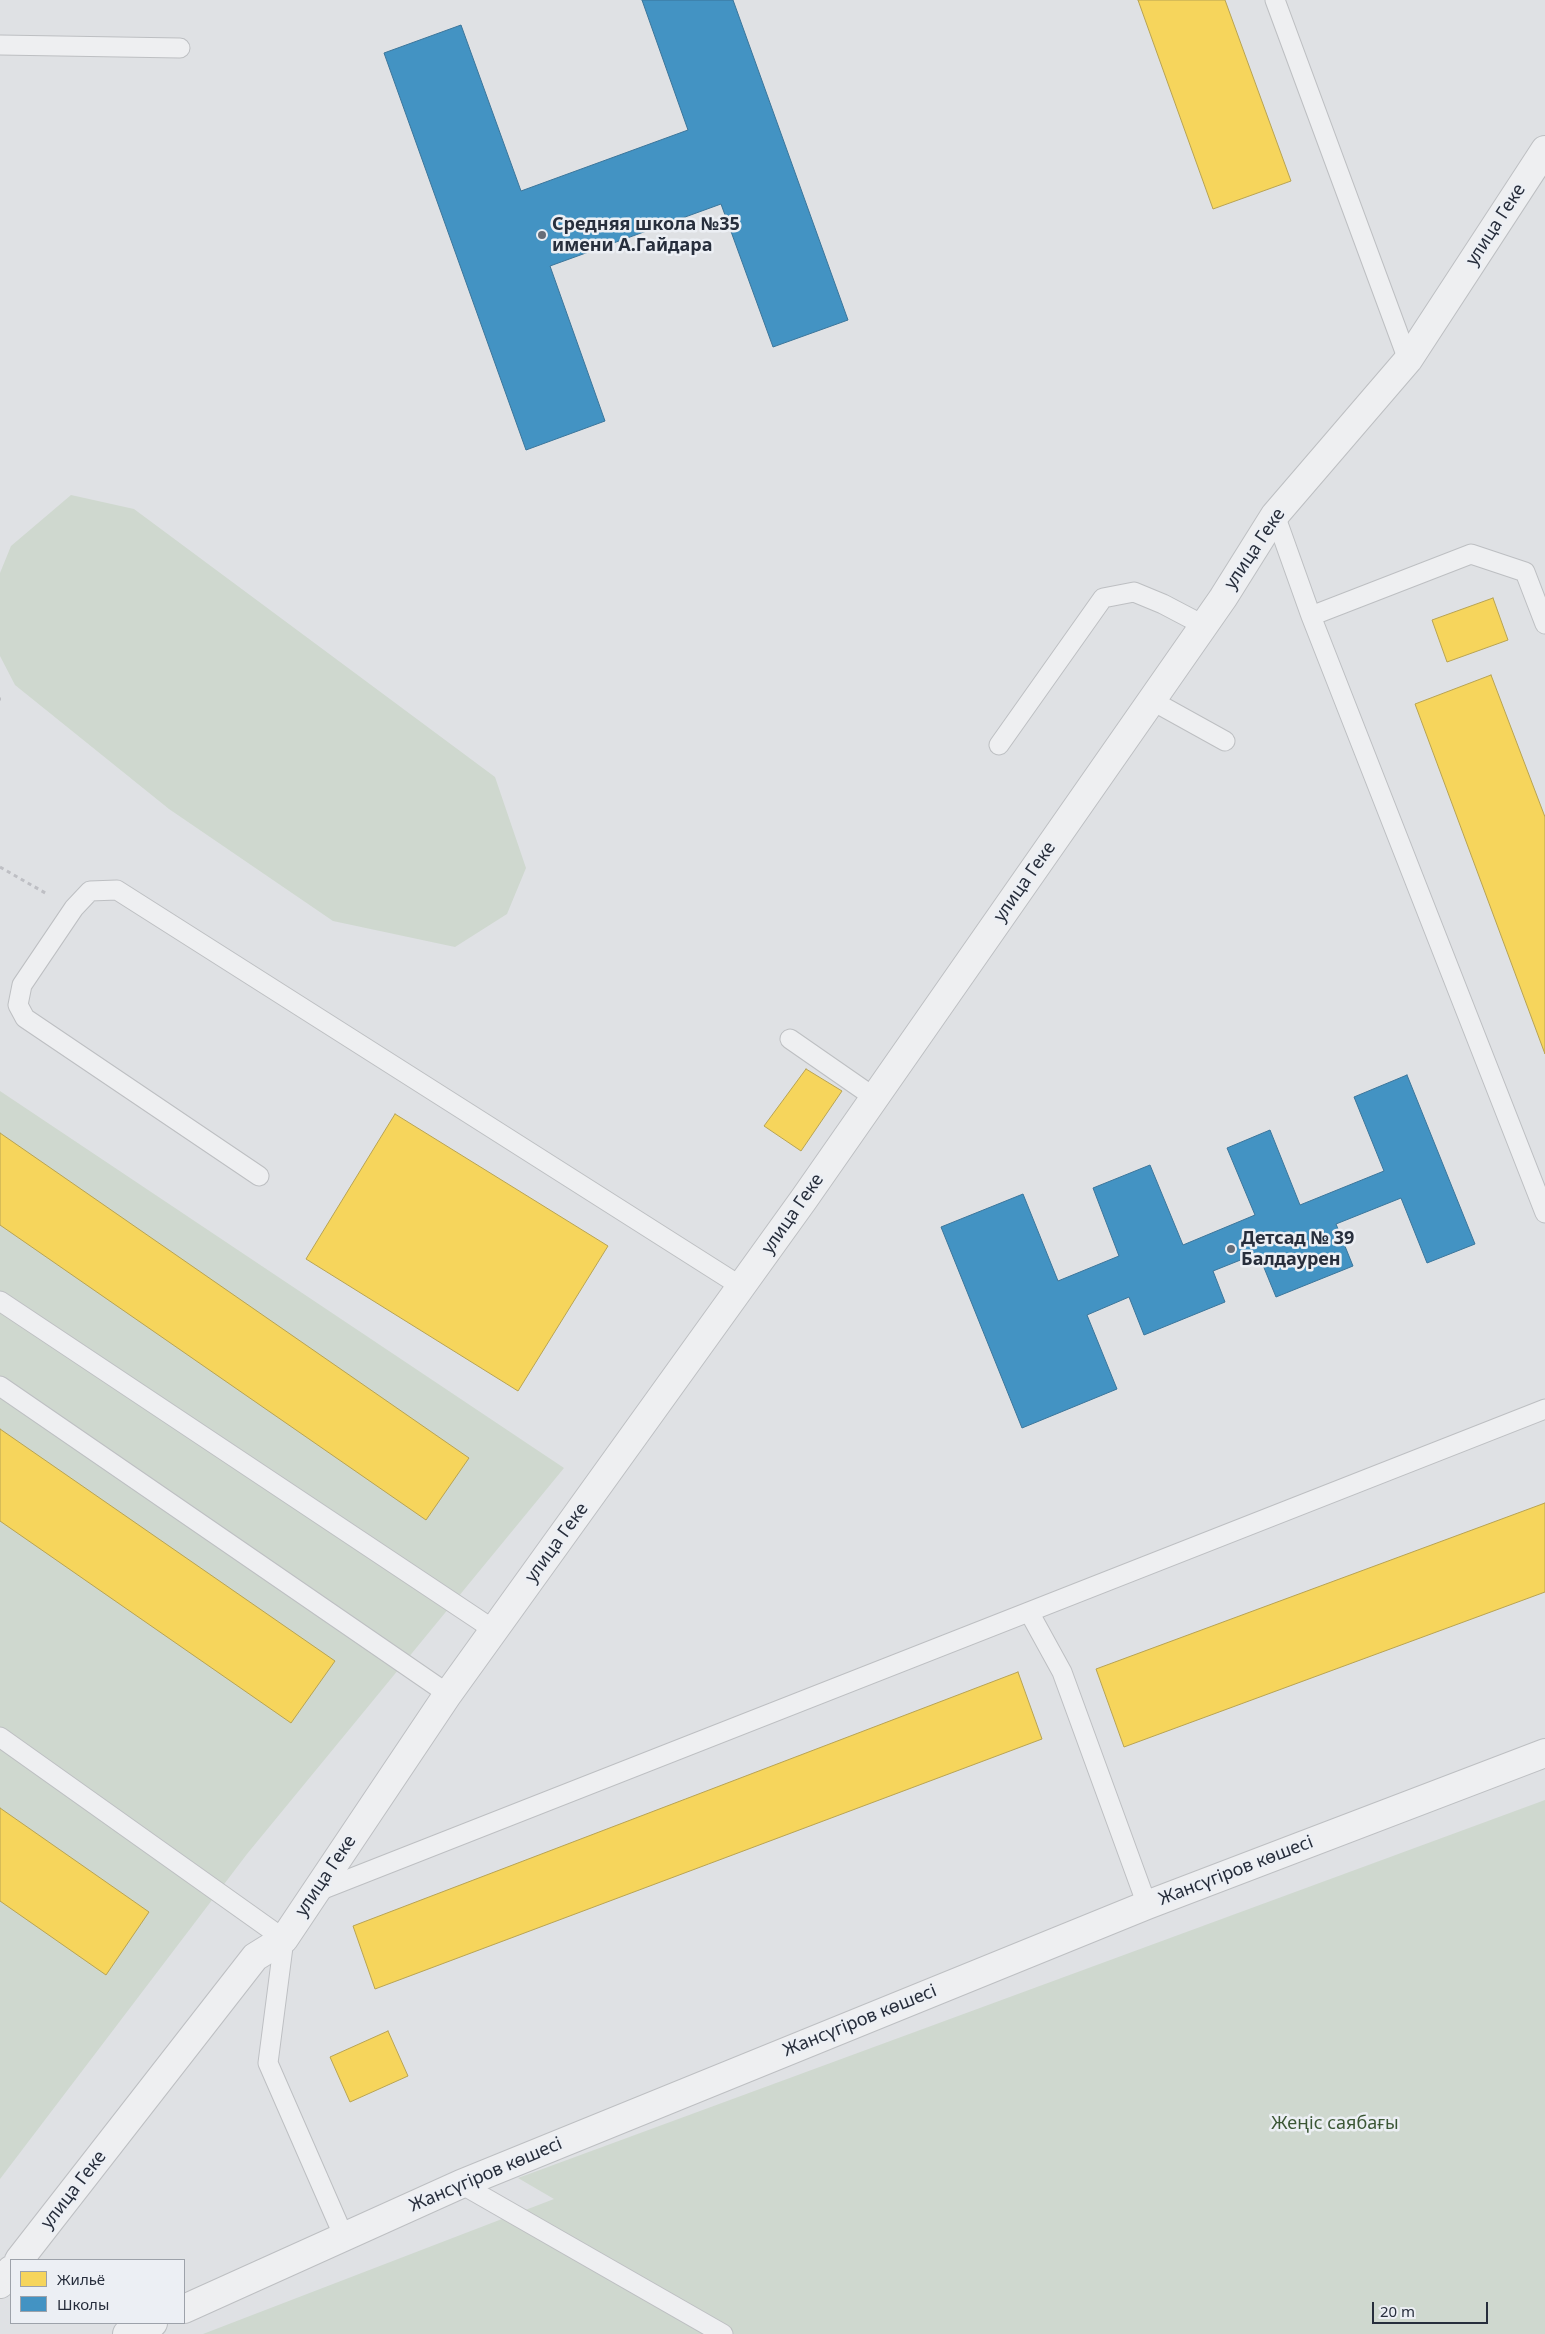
<!DOCTYPE html>
<meta charset="utf-8">
<style>
body{margin:0}
#map{position:relative;width:1545px;height:2334px;overflow:hidden;background:#dfe1e4;font-family:"Noto Sans",sans-serif}
canvas{display:block}
.legend{position:absolute;left:10px;top:2259px;width:175px;height:65px;box-sizing:border-box;background:#eceff4;border:1px solid #9da2aa;margin:0;padding:6px 9px;list-style:none;font-size:15px;color:#272e3c}
.legend li{display:flex;align-items:center;gap:10px;height:25px}
.legend b{width:25px;border:1px solid #9da2aa}
.scale{position:absolute;left:1372px;top:2302px;width:116px;height:22px;box-sizing:border-box;border:2px solid #272e3c;border-top:0;padding-left:6px;font-size:15px;line-height:18px;white-space:nowrap;color:#272e3c;-webkit-text-stroke:4px #eceff4;paint-order:stroke}
</style>
<div id="map">
<canvas width="1545" height="2334"></canvas>
<ul class="legend">
<li><b style="height:14px;background:#f6d55c"></b>Жильё</li>
<li><b style="height:14px;background:#4393c3"></b>Школы</li>
</ul>
<div class="scale">20 m</div>
</div>
<script>
const c = document.querySelector('canvas').getContext('2d');
c.lineJoin = 'round';
function fillPath(path, color) { c.fillStyle = color; c.fill(path, 'evenodd'); }
const toPath = rows => new Path2D(rows.map(r => 'M' + r).join(''));
function stroke(path, color, width, dash) { c.strokeStyle = color; c.lineWidth = width; c.lineCap = dash ? 'butt' : 'round'; c.setLineDash(dash || []); c.stroke(path); }
function drawText(font, color, halo, rows, align = 'center') {
  c.font = font + ' "Noto Sans",sans-serif'; c.lineWidth = 5; c.setLineDash([]); c.textBaseline = 'middle'; c.strokeStyle = halo; c.fillStyle = color; for (const [text, x, y, turn = 0] of rows) {
    c.save(); c.translate(x, y); c.rotate((+turn || 0) * Math.PI / 180); c.textAlign = isNaN(turn) ? turn : align; if (halo) c.strokeText(text, 0, 0); c.fillText(text, 0, 0); c.restore();
  }
}
fillPath(toPath([
 [71,495,134,509,495,777,526,868,507,914,455,947,333,921,169,809,15,685,0,656,0,573,11,546],
 [0,1091,564,1468,247,1854,0,2179],
 [1545,1800,1545,2334,203,2334,554,2199,518,2178]
]), '#cfd8cf');
const homes = toPath([
 [1138,0,1225,0,1291,181,1213,209,1138,0],
 [1493,598,1508,640,1447,662,1432,620,1493,598],
 [1491,675,1545,817,1545,1054,1415,704,1491,675],
 [806,1069,842,1091,801,1151,764,1126,806,1069],
 [395,1114,608,1246,518,1391,306,1259,395,1114],
 [0,1133,469,1458,426,1520,0,1225,0,1133],
 [0,1429,335,1661,291,1723,0,1521,0,1429],
 [1545,1503,1545,1592,1124,1747,1096,1669,1545,1503],
 [1018,1672,1042,1739,375,1989,353,1926,1018,1672],
 [0,1808,149,1912,106,1975,0,1901,0,1808],
 [388,2031,408,2076,350,2102,330,2057,388,2031]
]);
fillPath(homes, '#f6d55c');
stroke(homes, '#b8a352', 1);
const schools = toPath([
 [642,0,733,0,848,320,773,347,721,204,550,266,605,421,526,450,384,53,461,25,521,191,688,130,642,0],
 [1407,1075,1475,1244,1427,1263,1401,1198,1336,1224,1353,1266,1276,1297,1258,1253,1213,1271,1225,1302,1144,1335,1129,1297,1087,1315,1117,1389,1022,1428,941,1227,1023,1194,1058,1281,1119,1256,1093,1188,1150,1165,1183,1245,1255,1215,1227,1148,1270,1130,1300,1205,1384,1171,1354,1097,1407,1075]
]);
fillPath(schools, '#4393c3');
stroke(schools, '#3b759a', 1);
const service = toPath([
 [1275,0,1408,360],
 [0,45,180,48],
 [1275,515,1311,616,1545,1213],
 [1311,616,1471,554,1525,572,1545,624],
 [1151,700,1225,741],
 [999,745,1103,598,1134,592,1163,604,1203,625],
 [790,1039,875,1098],
 [259,1176,25,1018,18,1005,22,985,74,908,90,891,117,890,742,1287],
 [0,1301,494,1630],
 [0,1386,448,1694],
 [1029,1612,1062,1672,1147,1905],
 [0,1737,284,1939,268,2063,344,2237],
 [316,1892,1545,1409],
 [461,2184,723,2334]
]);
const minor = toPath([
 [19,2260,255,1957,284,1939,448,1694,804,1199,1223,598,1275,515,1408,360,1545,150],
 [0,2284,11,2270],
 [184,2309,461,2184,1147,1905,1545,1753],
 [127,2334,153,2323]
]);
stroke(service, '#bdbfc2', 21);
stroke(minor, '#bdbfc2', 30);
stroke(toPath([
 [0,699,1,699],
 [0,867,47,894]
]), '#bebfc4', 3, [4, 4]);
stroke(service, '#eeeff1', 19);
stroke(minor, '#eeeff1', 28);
for (const [x, y, r, color] of [
 [542,235,5,"#676d77"],
 [1231,1249,5,"#676d77"]
]) { const dot = new Path2D(); dot.arc(x, y, r, 0, 2 * Math.PI); c.fillStyle = color; c.fill(dot); stroke(dot, '#eceff4', 2); }
drawText('bold 18px', '#272e3c', '#eceff4', [
 ["Средняя школа №35",552,225],
 ["имени А.Гайдара",552,246],
 ["Детсад № 39",1241,1239],
 ["Балдаурен",1241,1260]
], 'left');
drawText('18px', '#272e3c', '#eceff4', [
 ["улица Геке",1496,225,-57],
 ["улица Геке",1255,549,-56],
 ["улица Геке",1025,882,-55],
 ["улица Геке",793,1214,-55],
 ["улица Геке",557,1543,-54],
 ["Жансүгіров көшесі",1236,1871,-21],
 ["улица Геке",326,1876,-56],
 ["Жансүгіров көшесі",860,2021,-22],
 ["Жансүгіров көшесі",486,2175,-23],
 ["улица Геке",74,2190,-52]
]);
drawText('18px', '#3b5735', '#eceff4', [
 ["Жеңіс саябағы",1335,2124]
]);
</script>
